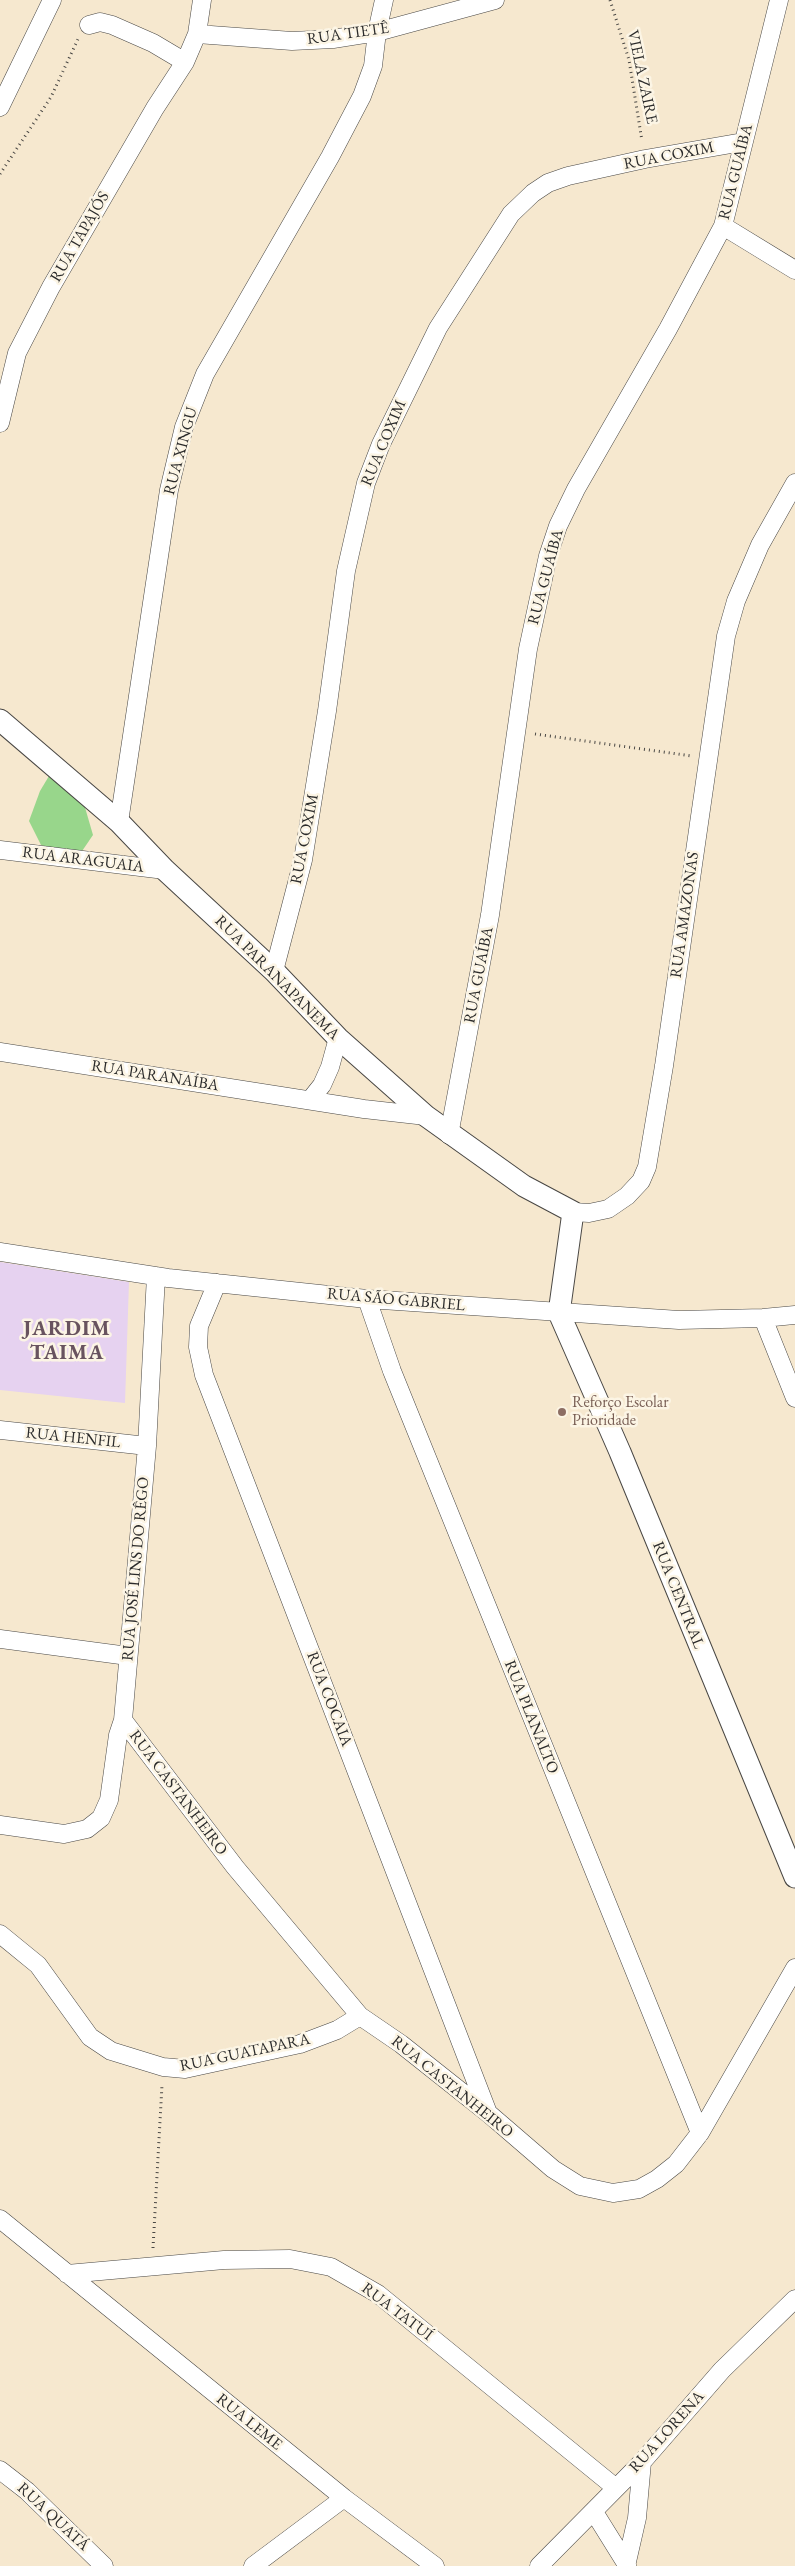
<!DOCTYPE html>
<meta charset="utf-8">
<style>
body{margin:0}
canvas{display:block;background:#f6e8cf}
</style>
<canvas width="795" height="2566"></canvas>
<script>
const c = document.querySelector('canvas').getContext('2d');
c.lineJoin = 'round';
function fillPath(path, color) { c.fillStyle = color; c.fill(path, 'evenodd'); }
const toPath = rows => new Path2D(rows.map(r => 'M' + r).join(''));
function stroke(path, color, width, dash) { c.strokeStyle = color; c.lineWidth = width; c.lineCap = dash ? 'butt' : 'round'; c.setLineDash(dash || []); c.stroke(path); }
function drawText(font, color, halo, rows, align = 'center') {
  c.font = font + ' "EB Garamond",serif'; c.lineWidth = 5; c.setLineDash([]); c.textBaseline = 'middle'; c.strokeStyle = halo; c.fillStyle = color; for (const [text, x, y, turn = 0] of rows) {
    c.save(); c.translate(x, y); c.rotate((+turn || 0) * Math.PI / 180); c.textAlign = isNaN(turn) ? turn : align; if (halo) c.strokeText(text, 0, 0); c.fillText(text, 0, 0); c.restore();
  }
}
fillPath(toPath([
 [0,1262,129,1282,125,1403,0,1390]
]), '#e6d2f0');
fillPath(toPath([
 [52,771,84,804,93,835,78,857,41,845,29,821,40,791]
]), '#98d68b');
const minor = toPath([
 [89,25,100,22,112,25,153,43,185,62],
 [197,34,292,41,333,39,377,32,495,0],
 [0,107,52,0],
 [723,226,795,270],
 [0,423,17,353,51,287,155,108,185,62,197,34,202,0],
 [119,822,169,490,184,427,205,374,330,157,362,96,373,66,377,32,384,0],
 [0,850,165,870],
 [274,971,303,860,327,711,346,571,366,483,381,444,438,328,511,214,533,193,548,183,568,176,645,159,743,142],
 [0,1052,364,1109,426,1116],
 [310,1100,322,1085,330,1067,338,1038],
 [449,1135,490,915,528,649,548,556,558,526,576,489,668,329,723,226,779,0],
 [573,1212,589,1213,608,1209,627,1196,641,1181,647,1167,664,1066,726,636,736,601,760,545,795,483],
 [0,1252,168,1278,367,1299,679,1320,763,1318,795,1315],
 [217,1283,199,1326,198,1347,204,1375,488,2113],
 [367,1299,392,1371,700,2133],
 [763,1318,795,1398],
 [0,1430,147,1446],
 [0,1639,128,1656],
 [123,1720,235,1867,360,2016,401,2044,488,2113,553,2169,580,2186,613,2193,639,2189,657,2179,676,2164,700,2133,795,1968],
 [0,1825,64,1834,87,1829,101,1818,109,1800,118,1735,123,1720,147,1446,156,1276],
 [0,1934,38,1965,90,2037,111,2051,163,2067,185,2069,300,2044,337,2030,360,2016],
 [0,2219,344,2498,435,2566],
 [67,2274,224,2260,290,2259,331,2267,378,2294,616,2488],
 [0,2470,27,2491,104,2566],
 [594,2512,627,2565],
 [253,2566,344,2498],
 [539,2566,642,2462,722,2370,795,2299],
 [626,2566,637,2518,642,2462]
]);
const tertiary = toPath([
 [0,720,119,822,165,870,274,971,338,1038,426,1116,524,1186,573,1212,559,1313,620,1452,795,1877]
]);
stroke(minor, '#494744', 19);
stroke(tertiary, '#494744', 23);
stroke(toPath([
 [610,0,629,60,642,141],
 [0,174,51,97,78,39],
 [535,734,692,756],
 [153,2248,162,2085]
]), '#494744', 3, [1, 4]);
stroke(minor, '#fff', 18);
stroke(tertiary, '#fff', 21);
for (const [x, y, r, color] of [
 [562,1412,5,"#8d6e63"]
]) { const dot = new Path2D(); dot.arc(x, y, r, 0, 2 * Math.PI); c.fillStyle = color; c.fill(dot); stroke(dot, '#fcf5e5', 2); }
drawText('16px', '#2b2b2b', '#fcf5e5', [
 ["RUA TIETÊ",348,34,-8],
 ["VIELA ZAIRE",642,77,78],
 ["RUA COXIM",669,156,-11],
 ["RUA GUAÍBA",736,172,-76],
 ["RUA TAPAJÓS",80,237,-60],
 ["RUA COXIM",384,443,-67],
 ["RUA XINGU",181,451,-75],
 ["RUA GUAÍBA",546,577,-75],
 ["RUA COXIM",305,839,-79],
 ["RUA ARAGUAIA",83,860,7],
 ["RUA AMAZONAS",685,915,-82],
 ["RUA GUAÍBA",479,975,-79],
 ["RUA PARANAPANEMA",277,978,45],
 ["RUA PARANAÍBA",155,1076,9],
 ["RUA SÃO GABRIEL",396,1300,5],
 ["RUA HENFIL",73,1438,6],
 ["RUA JOSÉ LINS DO RÊGO",136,1569,-85],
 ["RUA CENTRAL",678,1595,68],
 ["RUA COCAIA",329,1699,69],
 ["RUA PLANALTO",531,1717,68],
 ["RUA CASTANHEIRO",178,1793,53],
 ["RUA GUATAPARA",245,2053,-12],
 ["RUA CASTANHEIRO",452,2087,39],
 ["RUA TATUÍ",397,2312,37],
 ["RUA LEME",249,2422,39],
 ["RUA LORENA",667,2432,-48],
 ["RUA QUATÁ",53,2517,43]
]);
drawText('16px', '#785e54', '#fcf5e5', [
 ["Reforço Escolar",572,1403],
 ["Prioridade",572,1421]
], 'left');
c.letterSpacing = '1px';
drawText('bold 21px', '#68535f', '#fcf5e5', [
 ["JARDIM",67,1329],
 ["TAIMA",67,1353]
]);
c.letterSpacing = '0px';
</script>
